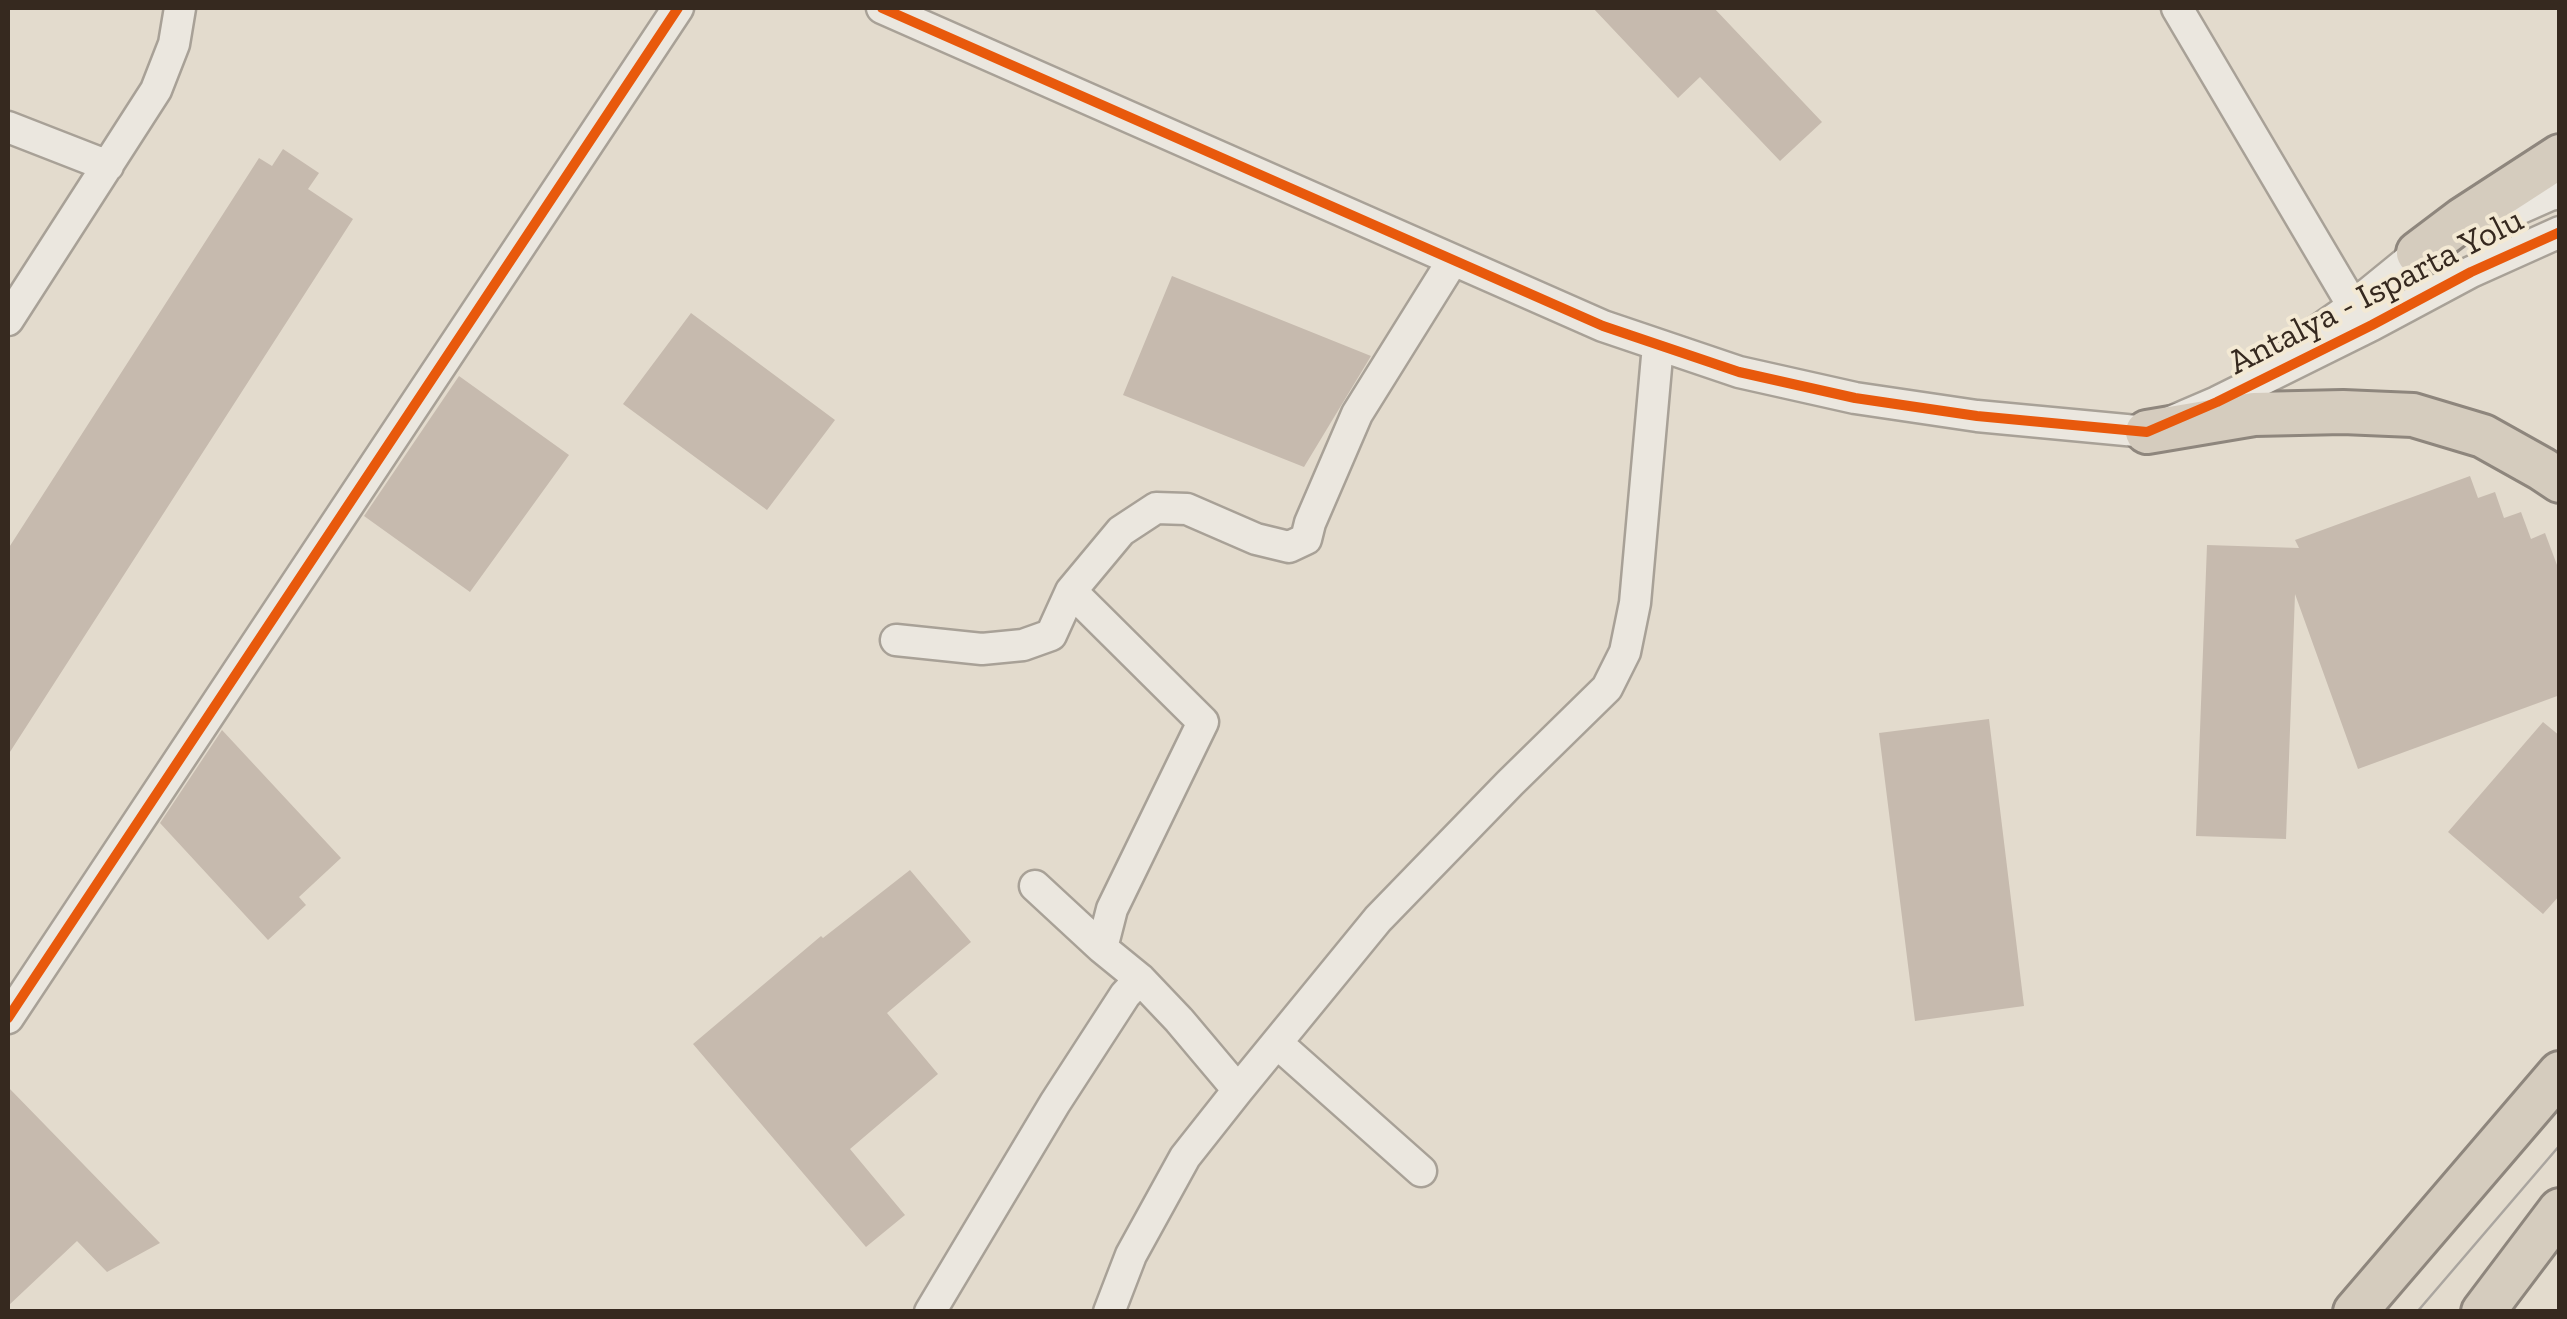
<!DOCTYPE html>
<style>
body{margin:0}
#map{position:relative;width:2567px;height:1319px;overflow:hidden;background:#e3dbcd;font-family:"Zilla Slab",serif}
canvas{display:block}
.frame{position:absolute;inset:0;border:10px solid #36291f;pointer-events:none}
</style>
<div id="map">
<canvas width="2567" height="1319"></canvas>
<div class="frame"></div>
</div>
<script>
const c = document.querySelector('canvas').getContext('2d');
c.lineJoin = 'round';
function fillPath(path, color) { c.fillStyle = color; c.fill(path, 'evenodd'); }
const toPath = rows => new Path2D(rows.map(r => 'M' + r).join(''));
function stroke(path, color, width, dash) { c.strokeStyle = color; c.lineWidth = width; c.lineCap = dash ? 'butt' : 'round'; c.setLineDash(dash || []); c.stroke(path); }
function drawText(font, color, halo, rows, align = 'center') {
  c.font = font + ' "Zilla Slab",serif'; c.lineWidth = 8; c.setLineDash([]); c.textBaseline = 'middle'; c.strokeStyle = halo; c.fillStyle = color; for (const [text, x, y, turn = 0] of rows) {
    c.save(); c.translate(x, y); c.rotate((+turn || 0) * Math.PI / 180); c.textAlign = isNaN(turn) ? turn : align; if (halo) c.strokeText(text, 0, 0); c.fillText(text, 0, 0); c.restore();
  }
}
fillPath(toPath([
 [1593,8,1714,8,1822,122,1780,161,1700,77,1678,98],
 [283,149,319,173,308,189,353,219,8,755,8,549,259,158,272,166],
 [1172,276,1371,356,1304,467,1123,395],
 [691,313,835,420,767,510,623,404],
 [459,376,569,455,470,592,364,516],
 [2470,476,2478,498,2495,492,2504,518,2521,512,2531,539,2545,533,2560,573,2560,695,2358,769,2295,594,2286,839,2196,836,2207,545,2299,548,2295,540],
 [1989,719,2024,1006,1915,1021,1879,733],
 [2543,722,2560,736,2560,895,2543,914,2448,832],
 [222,730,341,858,299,897,306,905,268,940,160,823],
 [910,870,971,942,887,1013,938,1074,850,1149,905,1215,866,1247,693,1044,821,936,823,938],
 [8,1087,160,1243,107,1272,77,1241,8,1306]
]), '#c6baae');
const minor = toPath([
 [882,8,1603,326,1739,372,1855,398,1977,416,2147,432,2217,402,2372,325,2471,272,2560,232],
 [2177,8,2353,306],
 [8,127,108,166],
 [2480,226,2550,195,2560,193],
 [8,320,156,90,174,44,180,8],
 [2293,348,2353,306,2418,253,2434,246],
 [1071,591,1203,722,1112,909,1102,948,1140,979,1179,1020,1238,1090],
 [896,640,982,649,1023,645,1051,635,1071,591,1121,531,1156,508,1187,509,1256,539,1289,547,1306,539,1310,523,1357,414,1453,260],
 [1035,886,1102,948],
 [8,1018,678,8],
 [1277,1043,1421,1171],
 [930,1312,1055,1103,1125,995,1140,979],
 [1109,1312,1131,1255,1185,1157,1238,1090,1378,919,1510,783,1607,688,1625,652,1635,603,1658,345]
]);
const highway = toPath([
 [2418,253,2463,219,2560,156],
 [2147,432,2254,414,2343,412,2413,415,2483,436,2542,469,2560,481],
 [2355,1312,2560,1073],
 [2483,1312,2560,1210]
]);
stroke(minor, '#a8a197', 35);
stroke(highway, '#8e867d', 48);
stroke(minor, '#ebe7df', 30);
stroke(highway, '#d5ccbe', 42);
stroke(toPath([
 [2417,1312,2560,1145]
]), '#aaa59f', 2.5);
stroke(toPath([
 [882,8,1603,326,1739,372,1855,398,1977,416,2147,432,2217,402,2372,325,2471,272,2560,232],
 [8,1018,678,8]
]), '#e8590c', 10);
drawText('35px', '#36291f', '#f3e9d4', [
 ["Antalya - Isparta Yolu",2376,292,-27]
]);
</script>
